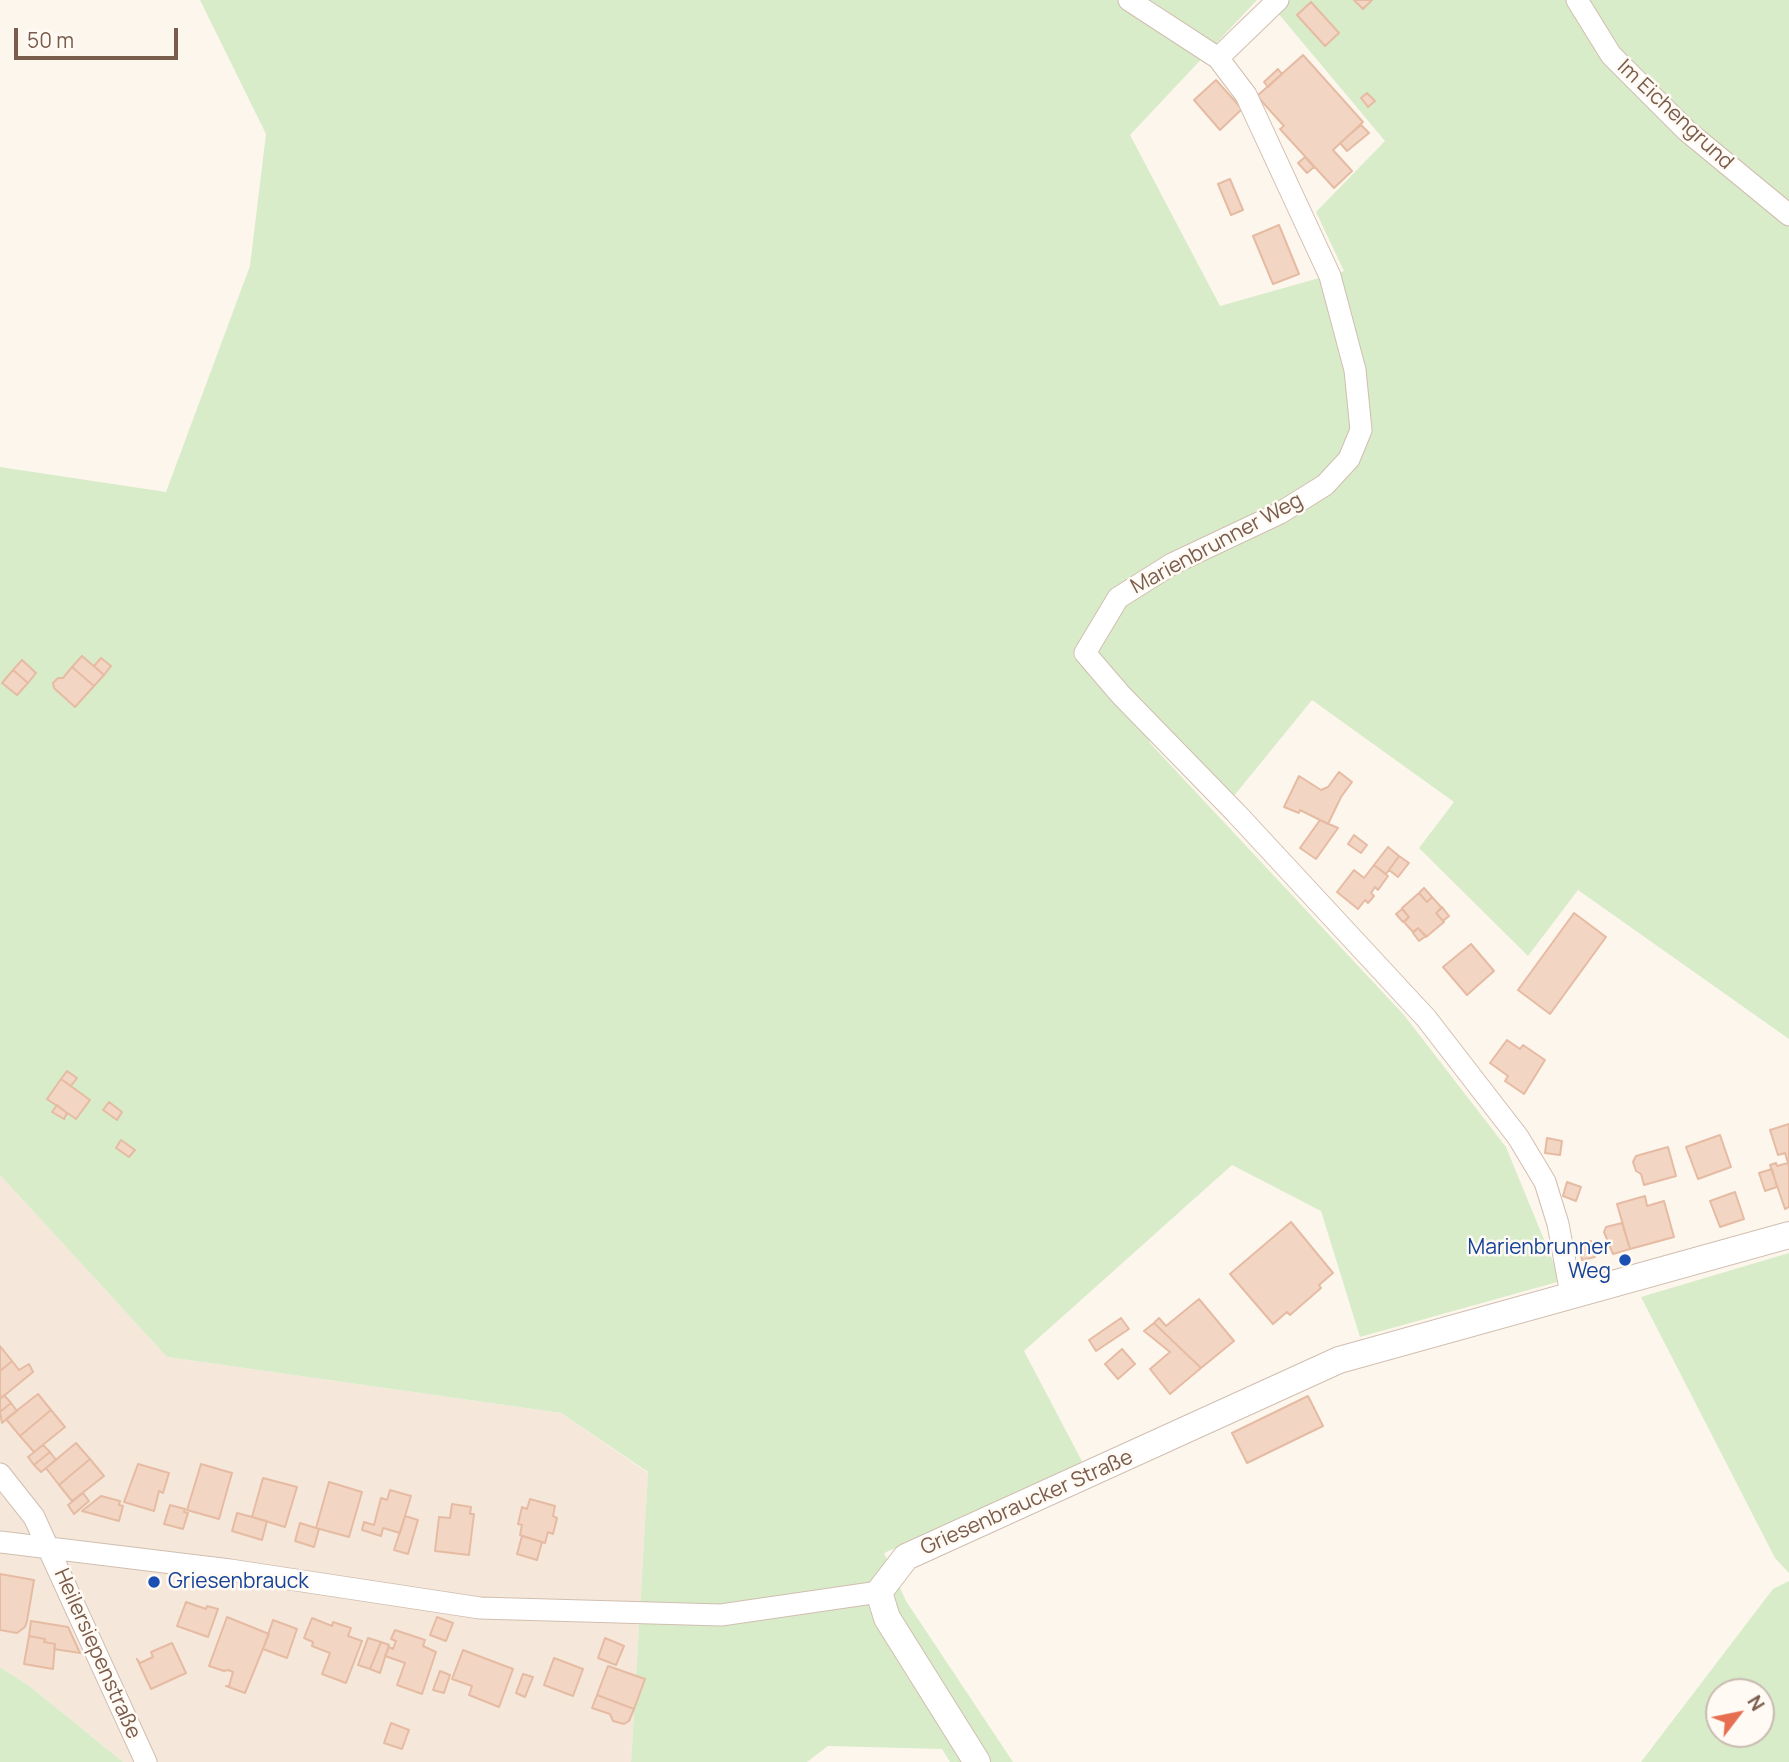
<!DOCTYPE html>
<meta charset="utf-8">
<style>
body{margin:0}
#map{position:relative;width:1789px;height:1762px;overflow:hidden;background:#fdf6ec;font-family:Manrope,sans-serif}
canvas{display:block}
.north{position:absolute;left:1705px;top:1678px;width:70px;height:70px;box-sizing:border-box;background:#fffaf3;border:2px solid #cabbb1;border-radius:50%;rotate:58deg;font-size:19px;font-weight:700;line-height:28px;text-align:center;color:#7a5c4d}
.north::after{content:'';display:block;margin:auto;width:24px;height:32px;background:#e76f51;clip-path:polygon(50% 0,100% 100%,50% 72%,0 100%)}
.scale{position:absolute;left:14px;top:28px;width:164px;height:32px;box-sizing:border-box;border:4px solid #7a5c4d;border-top:0;padding-left:9px;font-size:21px;line-height:24px;white-space:nowrap;color:#7a5c4d;-webkit-text-stroke:5px #fffaf3;paint-order:stroke}
</style>
<div id="map">
<canvas width="1789" height="1762"></canvas>
<div class="north">N</div>
<div class="scale">50 m</div>
</div>
<script>
const c = document.querySelector('canvas').getContext('2d');
c.lineJoin = 'round';
function fillPath(path, color) { c.fillStyle = color; c.fill(path, 'evenodd'); }
const toPath = rows => new Path2D(rows.map(r => 'M' + r).join(''));
function stroke(path, color, width, dash) { c.strokeStyle = color; c.lineWidth = width; c.lineCap = dash ? 'butt' : 'round'; c.setLineDash(dash || []); c.stroke(path); }
function drawText(font, color, halo, rows, align = 'center') {
  c.font = font + ' Manrope,sans-serif'; c.lineWidth = 5; c.setLineDash([]); c.textBaseline = 'middle'; c.strokeStyle = halo; c.fillStyle = color; for (const [text, x, y, turn = 0] of rows) {
    c.save(); c.translate(x, y); c.rotate((+turn || 0) * Math.PI / 180); c.textAlign = isNaN(turn) ? turn : align; if (halo) c.strokeText(text, 0, 0); c.fillText(text, 0, 0); c.restore();
  }
}
fillPath(toPath([
 [0,1175,167,1357,561,1413,648,1473,631,1762,123,1762,32,1688,0,1667]
]), '#f5e8da');
fillPath(toPath([
 [200,0,1257,0,1130,135,1220,306,1344,271,1316,212,1385,141,1267,0,1789,0,1789,1039,1578,890,1528,956,1419,848,1454,802,1312,700,1233,797,1162,725,1149,742,1404,1015,1506,1147,1561,1281,1360,1337,1321,1211,1232,1165,1024,1351,1085,1467,884,1553,906,1601,1013,1762,950,1762,942,1749,828,1746,807,1762,631,1762,648,1472,561,1413,167,1357,0,1175,0,467,166,492,250,266,266,134],
 [1789,1253,1789,1573,1775,1558,1641,1297],
 [1789,1581,1789,1762,1641,1762,1773,1589],
 [1761,1692,1761,1734,1719,1734,1719,1692],
 [0,1667,32,1688,123,1762,0,1762]
]), '#d8ecc9');
const building = toPath([
 [1354,0,1372,0,1363,9,1354,0],
 [1311,2,1339,33,1325,46,1297,15,1311,2],
 [1303,55,1363,122,1333,150,1352,171,1334,188,1280,129,1284,126,1257,96,1303,55],
 [1278,69,1282,74,1268,87,1264,82,1278,69],
 [1216,80,1242,109,1220,130,1194,100,1216,80],
 [1367,93,1375,101,1368,107,1361,98,1367,93],
 [1361,125,1369,133,1347,151,1340,143,1361,125],
 [1305,157,1314,167,1307,173,1298,163,1305,157],
 [1230,179,1243,210,1231,215,1218,184,1230,179],
 [1279,225,1299,274,1273,284,1253,236,1279,225],
 [82,656,104,675,94,686,72,667,82,656],
 [101,658,111,666,104,675,94,666,101,658],
 [22,660,36,673,28,683,13,670,22,660],
 [72,667,94,686,75,707,54,688,53,683,58,678,63,678,72,667],
 [13,670,28,683,17,695,2,683,13,670],
 [1339,772,1352,782,1341,797,1328,824,1300,810,1299,813,1284,807,1299,776,1321,790,1328,787,1339,772],
 [1320,820,1338,828,1316,859,1300,848,1320,820],
 [1354,835,1367,845,1361,853,1348,844,1354,835],
 [1388,847,1399,856,1386,874,1374,865,1388,847],
 [1399,856,1409,863,1398,877,1389,870,1399,856],
 [1374,865,1388,876,1378,890,1375,887,1371,893,1374,896,1368,903,1365,900,1358,909,1337,892,1354,870,1364,878,1374,865],
 [1424,888,1432,897,1427,902,1419,893,1424,888],
 [1419,893,1427,902,1432,897,1442,908,1436,913,1444,922,1426,937,1418,928,1413,932,1404,922,1409,917,1402,908,1419,893],
 [1442,907,1449,916,1443,921,1436,913,1442,907],
 [1402,909,1409,917,1403,922,1396,914,1402,909],
 [1574,913,1606,937,1550,1014,1518,990,1574,913],
 [1418,928,1426,936,1419,941,1413,933,1418,928],
 [1471,944,1494,971,1467,995,1443,967,1471,944],
 [1507,1040,1520,1049,1523,1045,1545,1060,1524,1094,1505,1081,1508,1076,1490,1063,1507,1040],
 [67,1071,77,1078,71,1086,61,1079,67,1071],
 [61,1079,90,1100,76,1119,47,1099,61,1079],
 [109,1102,122,1112,117,1120,103,1110,109,1102],
 [57,1105,67,1113,64,1119,52,1112,57,1105],
 [1789,1124,1789,1166,1785,1153,1778,1155,1770,1130,1789,1124],
 [1720,1135,1731,1167,1698,1179,1686,1147,1720,1135],
 [1547,1138,1562,1141,1560,1155,1545,1153,1547,1138],
 [121,1140,135,1150,129,1157,116,1148,121,1140],
 [1668,1147,1676,1176,1644,1185,1641,1174,1636,1171,1633,1162,1636,1156,1668,1147],
 [1776,1163,1777,1166,1788,1163,1789,1166,1789,1207,1785,1209,1771,1168,1770,1165,1776,1163],
 [1772,1169,1777,1187,1765,1191,1759,1173,1772,1169],
 [1567,1182,1581,1187,1576,1201,1563,1196,1567,1182],
 [1735,1192,1744,1219,1720,1227,1710,1201,1735,1192],
 [1645,1196,1647,1206,1664,1201,1674,1237,1630,1249,1617,1204,1645,1196],
 [1291,1222,1333,1273,1319,1285,1321,1288,1290,1315,1287,1312,1273,1324,1230,1274,1291,1222],
 [1622,1223,1630,1249,1613,1254,1604,1232,1606,1227,1622,1223],
 [1591,1241,1595,1257,1582,1260,1578,1244,1591,1241],
 [1199,1299,1234,1341,1201,1368,1154,1323,1159,1318,1166,1326,1199,1299],
 [1121,1318,1129,1329,1096,1351,1089,1340,1121,1318],
 [1154,1323,1201,1368,1170,1394,1150,1369,1170,1352,1144,1331,1154,1323],
 [0,1346,12,1361,0,1371,0,1346],
 [1122,1349,1135,1364,1118,1379,1105,1364,1122,1349],
 [12,1361,19,1370,29,1364,33,1372,0,1399,0,1371,12,1361],
 [38,1394,51,1410,20,1436,6,1419,38,1394],
 [4,1395,11,1403,0,1412,0,1399,4,1395],
 [1308,1396,1323,1426,1247,1463,1232,1433,1308,1396],
 [11,1403,17,1411,2,1423,0,1412,11,1403],
 [51,1410,65,1427,34,1452,20,1436,51,1410],
 [76,1443,90,1459,59,1485,46,1468,76,1443],
 [43,1445,50,1452,34,1465,28,1457,43,1445],
 [50,1452,56,1460,41,1472,34,1465,50,1452],
 [90,1459,104,1476,72,1501,59,1485,90,1459],
 [138,1464,169,1473,163,1493,159,1491,154,1511,124,1502,138,1464],
 [201,1464,232,1473,219,1519,187,1510,201,1464],
 [263,1478,297,1487,285,1527,252,1517,263,1478],
 [329,1482,362,1492,349,1537,316,1528,329,1482],
 [390,1490,411,1496,400,1533,383,1528,381,1536,362,1530,364,1522,374,1525,381,1498,387,1500,390,1490],
 [83,1493,89,1501,74,1514,68,1505,83,1493],
 [101,1496,120,1501,119,1505,123,1506,119,1521,82,1511,101,1496],
 [530,1499,555,1506,553,1516,557,1518,553,1534,548,1532,545,1543,520,1535,522,1525,518,1524,522,1507,527,1509,530,1499],
 [452,1504,471,1507,470,1514,474,1514,469,1555,435,1551,439,1517,450,1518,452,1504],
 [170,1505,185,1509,184,1512,188,1513,183,1529,164,1524,170,1505],
 [237,1513,267,1521,262,1540,232,1531,237,1513],
 [405,1516,418,1520,408,1554,394,1550,405,1516],
 [300,1523,319,1529,314,1547,295,1541,300,1523],
 [522,1536,542,1542,537,1560,517,1554,522,1536],
 [0,1574,34,1580,27,1621,25,1627,17,1633,0,1630,0,1574],
 [186,1602,206,1609,207,1606,218,1609,208,1637,177,1626,186,1602],
 [227,1617,269,1634,245,1693,226,1686,229,1686,233,1672,228,1670,224,1671,209,1666,227,1617],
 [437,1617,453,1623,446,1641,430,1635,437,1617],
 [312,1618,332,1626,333,1622,351,1628,348,1636,362,1641,346,1683,322,1674,330,1653,312,1646,313,1642,304,1638,312,1618],
 [273,1620,297,1629,287,1658,263,1649,273,1620],
 [31,1621,68,1627,80,1653,54,1649,55,1644,44,1642,45,1639,29,1636,31,1621],
 [395,1630,425,1640,423,1646,436,1652,422,1694,397,1685,405,1663,385,1656,389,1647,393,1649,396,1641,391,1639,395,1630],
 [29,1636,45,1639,44,1642,55,1644,53,1669,24,1664,29,1636],
 [368,1638,381,1642,370,1669,358,1665,368,1638],
 [605,1638,624,1646,616,1665,598,1658,605,1638],
 [381,1642,389,1645,380,1673,370,1669,381,1642],
 [172,1643,186,1673,151,1689,137,1659,140,1663,153,1657,151,1652,172,1643],
 [463,1650,513,1669,499,1707,469,1695,472,1686,452,1679,463,1650],
 [554,1658,583,1669,573,1696,544,1685,554,1658],
 [608,1666,645,1679,634,1709,597,1695,608,1666],
 [440,1671,450,1675,444,1693,433,1690,440,1671],
 [523,1674,533,1677,525,1697,516,1693,523,1674],
 [597,1695,634,1709,629,1721,624,1724,613,1721,610,1714,592,1708,597,1695],
 [391,1723,409,1730,402,1749,384,1743,391,1723]
]);
fillPath(building, '#f3d5c3');
stroke(building, '#e6bba3', 2);
const minor = toPath([
 [1129,0,1218,58,1246,95,1330,276,1355,370,1361,430,1349,459,1325,485,1280,513,1172,564,1118,598,1085,653,1121,695,1236,813,1426,1018,1518,1137,1545,1182,1558,1224,1571,1294],
 [1577,0,1611,55,1687,131,1789,215],
 [1218,58,1278,0],
 [0,1474,34,1517,146,1762],
 [0,1542,230,1570,480,1608,721,1615,879,1592]
]);
const tertiary = toPath([
 [977,1762,887,1618,879,1592,906,1557,1339,1360,1789,1235]
]);
stroke(minor, '#d1beb0', 23);
stroke(tertiary, '#d1beb0', 28);
stroke(minor, '#fff', 21);
stroke(tertiary, '#fff', 26);
for (const [x, y, r, color] of [
 [1625,1260,7,"#1a4fb4"],
 [154,1582,7,"#1a4fb4"]
]) { const dot = new Path2D(); dot.arc(x, y, r, 0, 2 * Math.PI); c.fillStyle = color; c.fill(dot); stroke(dot, '#fffaf3', 2.5); }
drawText('21px', '#7a5c4d', '#fffaf3', [
 ["Im Eichengrund",1675,115,43],
 ["Marienbrunner Weg",1217,544,-28],
 ["Griesenbraucker Straße",1027,1503,-24],
 ["Heilersiepenstraße",97,1654,66]
]);
drawText('21px', '#164399', '#fffaf3', [
 ["Marienbrunner",1611,1248],
 ["Weg",1611,1272],
 ["Griesenbrauck",168,1582,"left"]
], 'right');
</script>
